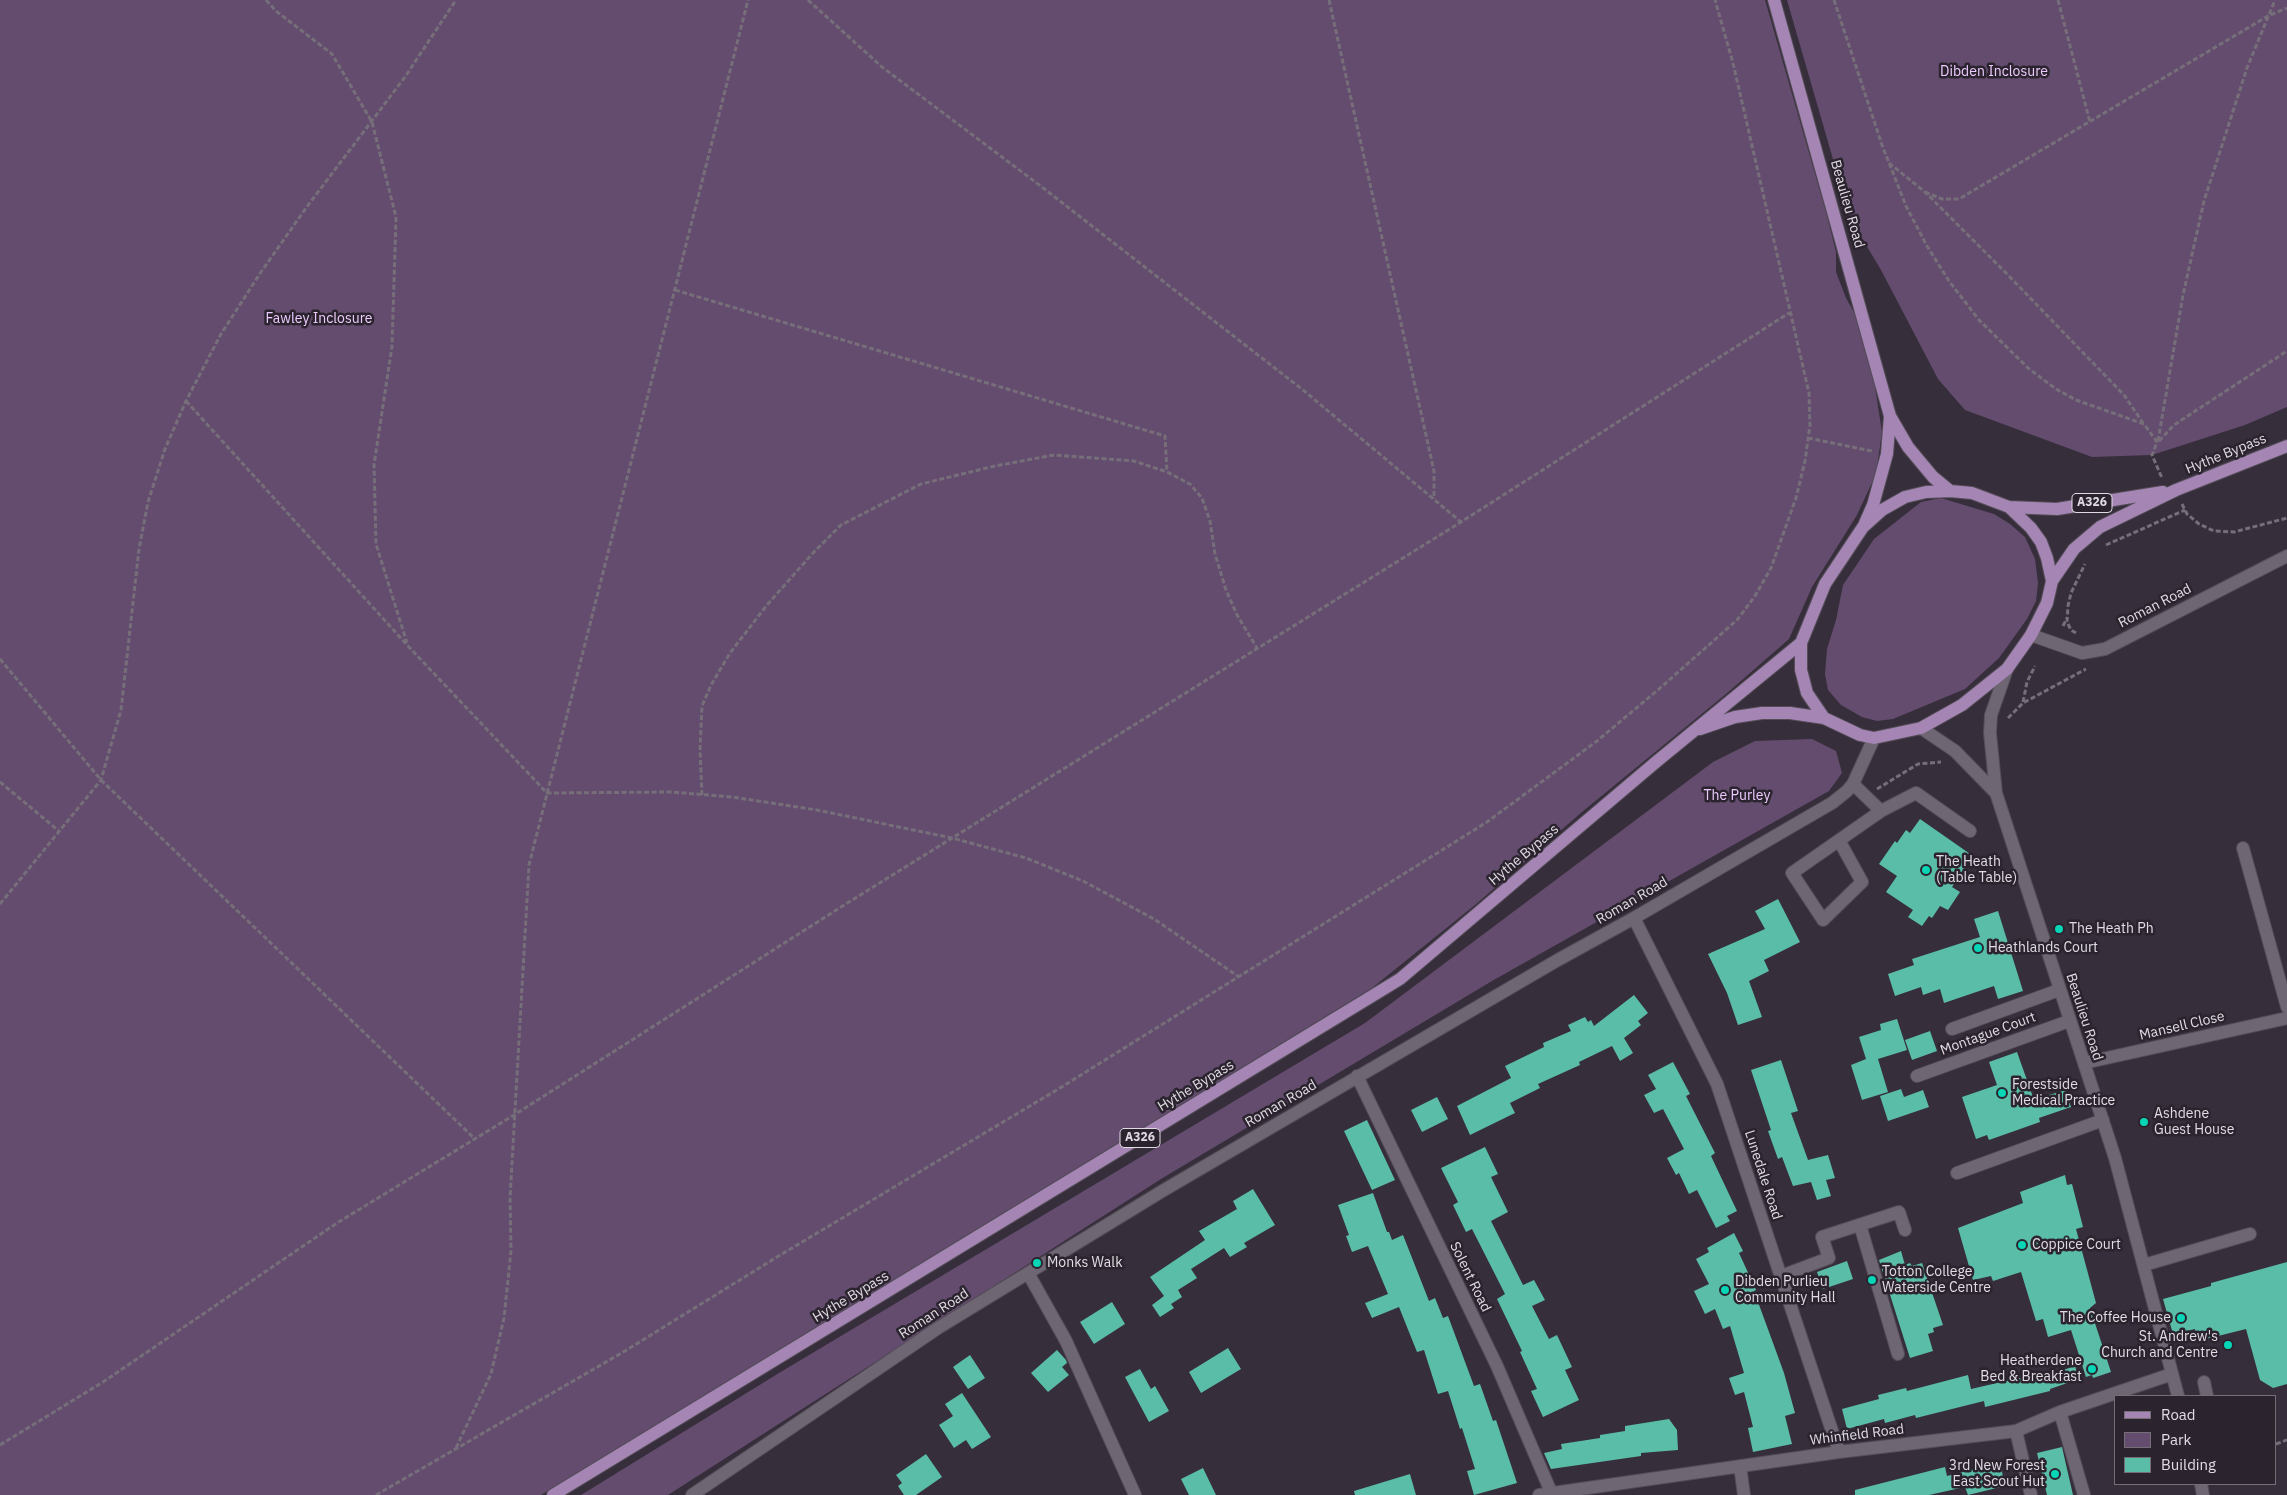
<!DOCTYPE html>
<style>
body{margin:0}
#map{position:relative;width:2287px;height:1495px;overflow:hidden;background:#362e3a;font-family:"IBM Plex Sans",sans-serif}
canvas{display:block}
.legend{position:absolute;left:2114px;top:1395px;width:162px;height:90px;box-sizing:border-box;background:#2b242f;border:1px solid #746e77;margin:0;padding:6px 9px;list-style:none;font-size:15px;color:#e1dce4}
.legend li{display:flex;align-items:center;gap:10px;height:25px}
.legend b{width:25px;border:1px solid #746e77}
</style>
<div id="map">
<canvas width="2287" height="1495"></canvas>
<ul class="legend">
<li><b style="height:6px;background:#a485b4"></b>Road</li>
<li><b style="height:14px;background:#644c6f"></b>Park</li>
<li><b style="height:14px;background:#5abda8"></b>Building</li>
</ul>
</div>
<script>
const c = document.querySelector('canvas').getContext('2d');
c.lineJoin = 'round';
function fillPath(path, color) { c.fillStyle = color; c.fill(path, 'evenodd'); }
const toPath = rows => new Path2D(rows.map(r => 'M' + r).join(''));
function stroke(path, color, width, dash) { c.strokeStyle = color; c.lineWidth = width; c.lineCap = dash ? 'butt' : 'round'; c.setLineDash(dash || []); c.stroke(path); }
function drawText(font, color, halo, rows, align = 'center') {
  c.font = font + ' "IBM Plex Sans",sans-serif'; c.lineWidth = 5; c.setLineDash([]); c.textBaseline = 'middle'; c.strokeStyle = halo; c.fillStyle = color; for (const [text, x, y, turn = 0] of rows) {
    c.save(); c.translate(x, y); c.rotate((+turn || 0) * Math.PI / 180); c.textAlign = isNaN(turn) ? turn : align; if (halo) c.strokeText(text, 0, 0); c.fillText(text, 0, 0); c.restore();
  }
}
fillPath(toPath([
 [0,0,1765,0,1826,212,1836,252,1836,272,1846,298,1855,314,1873,374,1882,432,1876,474,1857,515,1812,587,1789,639,1726,694,1582,812,1475,905,1372,988,541,1495,0,1495],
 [1787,0,2287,0,2287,407,2245,425,2152,455,2092,457,1965,410,1938,379,1881,270,1850,218],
 [1941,498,1994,514,2010,524,2025,537,2035,559,2038,583,2036,601,2027,619,1999,658,1965,689,1893,719,1877,721,1862,717,1841,705,1828,690,1825,674,1827,649,1836,620,1843,585,1874,539,1921,502],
 [1812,739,1836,751,1842,773,1829,791,1492,981,1161,1179,668,1495,581,1495,779,1373,1365,1023,1713,762,1755,741]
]), '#644c6f');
fillPath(toPath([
 [1920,819,1973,856,1952,887,1960,892,1948,910,1940,906,1932,918,1929,916,1922,926,1908,917,1913,910,1886,892,1897,876,1879,864,1895,841,1897,843,1906,830,1910,833],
 [1778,899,1800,942,1764,960,1769,971,1749,981,1762,1017,1738,1025,1727,993,1708,954,1765,929,1755,911],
 [1998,911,2023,991,1998,999,1994,986,1944,1003,1940,989,1923,995,1921,987,1895,996,1888,974,1914,965,1912,959,1980,937,1974,919],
 [1634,995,1648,1013,1638,1021,1641,1025,1624,1038,1633,1053,1620,1061,1612,1046,1579,1062,1580,1065,1538,1084,1540,1088,1510,1103,1515,1113,1470,1135,1457,1106,1511,1078,1505,1066,1544,1047,1543,1043,1571,1031,1568,1025,1585,1017,1588,1022,1591,1020,1594,1026],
 [1897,1019,1907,1050,1878,1059,1888,1092,1862,1100,1851,1065,1866,1059,1859,1037,1881,1030,1880,1024],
 [1930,1031,1937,1051,1912,1060,1905,1040],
 [2017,1052,2034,1100,2065,1090,2071,1107,2039,1118,2040,1122,1989,1140,1987,1135,1976,1139,1962,1097,1997,1085,1989,1062],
 [1781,1060,1798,1111,1791,1113,1808,1160,1828,1155,1835,1178,1826,1180,1831,1196,1817,1200,1811,1182,1793,1186,1782,1157,1778,1159,1768,1131,1771,1130,1751,1070],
 [1673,1062,1690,1094,1686,1096,1715,1153,1711,1156,1737,1211,1727,1216,1730,1221,1716,1228,1697,1190,1689,1194,1679,1173,1676,1175,1667,1158,1684,1149,1663,1109,1654,1113,1644,1095,1656,1089,1648,1075],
 [1901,1089,1904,1097,1923,1090,1929,1107,1888,1121,1880,1096],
 [1437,1097,1448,1119,1422,1132,1411,1110],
 [1367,1120,1395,1180,1372,1190,1344,1131],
 [1485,1147,1498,1174,1491,1177,1508,1212,1491,1221,1523,1285,1534,1280,1545,1300,1532,1306,1549,1339,1557,1335,1572,1367,1565,1370,1579,1400,1543,1417,1531,1391,1537,1389,1520,1352,1522,1351,1497,1299,1505,1294,1472,1229,1466,1232,1453,1205,1458,1202,1441,1168],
 [2065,1175,2067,1185,2072,1184,2083,1227,2076,1229,2096,1303,2090,1308,2111,1372,2093,1378,2092,1375,2086,1377,2071,1330,2048,1337,2043,1319,2036,1321,2021,1272,1993,1281,1991,1276,1973,1280,1958,1228,2023,1203,2020,1192],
 [1253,1189,1275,1225,1244,1243,1247,1247,1230,1257,1224,1248,1191,1269,1197,1278,1178,1290,1182,1297,1171,1304,1174,1308,1160,1317,1152,1305,1164,1296,1150,1277,1205,1240,1199,1231,1237,1209,1233,1201],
 [1373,1193,1387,1232,1389,1232,1392,1240,1403,1235,1429,1301,1435,1298,1443,1318,1448,1316,1474,1386,1480,1384,1493,1421,1496,1420,1517,1483,1474,1495,1467,1471,1475,1469,1462,1428,1460,1429,1448,1391,1438,1394,1424,1350,1417,1352,1399,1307,1372,1318,1365,1303,1388,1294,1368,1246,1352,1252,1346,1236,1349,1235,1338,1205],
 [1734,1233,1743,1251,1739,1253,1756,1290,1754,1291,1784,1373,1795,1413,1785,1416,1792,1444,1753,1452,1748,1428,1753,1427,1744,1392,1735,1395,1729,1378,1744,1373,1730,1326,1723,1329,1715,1309,1705,1314,1694,1291,1709,1284,1696,1259,1709,1252,1707,1248],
 [1901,1251,1905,1265,1910,1263,1912,1266,1922,1263,1943,1325,1933,1328,1934,1332,1928,1334,1933,1351,1910,1358,1879,1260],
 [1847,1261,1853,1279,1823,1289,1817,1272],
 [2287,1262,2287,1384,2273,1388,2260,1380,2246,1329,2198,1341,2195,1329,2173,1334,2163,1299,2211,1286,2211,1283],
 [1112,1302,1125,1324,1094,1344,1080,1322],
 [1228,1348,1241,1369,1201,1393,1189,1372],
 [1057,1350,1066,1360,1067,1363,1062,1367,1069,1375,1048,1392,1031,1373],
 [970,1355,985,1378,968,1389,953,1367],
 [2075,1366,2079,1379,2050,1389,2050,1391,1985,1407,1984,1401,1916,1418,1915,1415,1885,1423,1884,1419,1847,1429,1842,1409,1879,1399,1878,1395,1906,1388,1907,1391,1968,1375,1971,1389,2045,1372,2046,1376],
 [1140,1369,1151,1389,1155,1386,1169,1411,1149,1422,1125,1377],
 [962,1393,991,1437,972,1449,966,1440,954,1448,939,1425,953,1416,945,1404],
 [1669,1419,1677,1430,1678,1450,1641,1453,1641,1456,1551,1469,1544,1453,1562,1449,1561,1444,1600,1438,1600,1435,1625,1431,1625,1426],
 [2062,1447,2073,1495,2047,1495,2037,1453],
 [926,1454,942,1477,916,1495,904,1495,898,1486,902,1483,896,1475],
 [2000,1463,2005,1486,1968,1495,1965,1487,1929,1495,1855,1495,1855,1490,1945,1467,1947,1476],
 [1203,1468,1216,1495,1189,1495,1181,1479],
 [1410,1474,1416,1495,1355,1495,1354,1491]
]), '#5abda8');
const minor = toPath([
 [2031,635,2082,653,2105,649,2287,556],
 [2007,669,1991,715,1990,733,1996,793,2115,1158,2178,1396],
 [1921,728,1955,751,1996,793],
 [1853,784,1881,811,1916,793,1970,831],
 [1841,844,1862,882,1823,920,1792,873,1881,811],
 [2243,848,2287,1007],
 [1634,918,1717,1084,1839,1452],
 [1952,1029,2059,990],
 [2084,1063,2287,1018],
 [1357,1076,1497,1366,1551,1492],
 [1917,1076,2069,1021],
 [1957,1173,2103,1120],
 [1860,1225,1898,1354],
 [2144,1265,2250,1234],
 [1028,1273,1066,1341,1135,1495],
 [1781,1276,1829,1258,1822,1237,1899,1212,1905,1230],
 [2204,1382,2207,1396],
 [2060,1412,2084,1495],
 [2016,1431,2031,1495],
 [1740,1466,1744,1495],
 [2201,1484,2203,1495],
 [692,1495,938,1328,1164,1190,1556,961,1634,918,1832,803,1847,791,1853,784,1874,738],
 [1539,1495,1839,1452,2016,1431,2060,1412,2172,1374]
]);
const major = toPath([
 [1774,0,1890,416,1908,447,1933,477,1950,491],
 [2009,507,2057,509,2163,492],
 [1865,523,1873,505,1887,454,1890,416],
 [2052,581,2074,549,2100,527,2176,490,2287,446],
 [1700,729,1735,717,1762,713,1790,713,1824,718,1860,735,1874,738,1921,728,1962,705,2007,669,2031,635,2047,603,2052,581,2047,558,2041,542,2031,528,2009,507,1972,493,1950,491,1926,492,1905,497,1882,510,1863,527,1825,584,1801,643,1801,670,1807,693,1824,718],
 [553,1495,1400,979,1656,762,1801,643]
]);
stroke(minor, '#544d58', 14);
stroke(major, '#544d58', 14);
stroke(toPath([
 [266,0,276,11,332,54,372,122,396,217,392,346,374,465,376,544,407,643],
 [808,0,882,67,1038,184,1303,390,1461,522],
 [1329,0,1434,471,1434,499],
 [1834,0,1882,145,1906,206,1927,246,1949,281,1979,320,2028,368,2056,389,2076,400,2144,424,2157,442,2152,455,2162,478],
 [2058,0,2090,122],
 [1889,163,1925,192,2007,274,2124,395,2143,423],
 [1925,192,1942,199,1959,199,2268,16,2287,8],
 [675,290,1165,436,1167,472],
 [186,401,408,646,547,793,671,792,732,797,817,810,952,838,1026,858,1083,881,1154,919,1239,977],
 [1808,438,1872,451],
 [2158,441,2183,295,2204,201,2247,68,2275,0],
 [2159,441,2174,425,2287,351],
 [2182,504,2187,514,2199,524,2214,531,2234,532,2287,518],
 [2106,545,2185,510],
 [2063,626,2067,618],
 [2076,633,2071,630,2067,622,2068,606,2071,593,2085,564],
 [0,659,101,780,475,1139],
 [2023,702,2027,682,2035,666],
 [2008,718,2023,703,2086,669],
 [0,782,59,831],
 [1877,789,1918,764,1941,762],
 [702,795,700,750,702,706,711,685,730,653,767,605,813,553,841,525,921,484,995,466,1054,455,1134,461,1167,472,1190,484,1202,498,1210,521,1215,554,1226,590,1237,615,1257,648],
 [0,904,101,780,121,710,139,549,148,502,165,449,186,401,221,334,261,272,306,208,405,77,456,0],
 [2276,1444,2287,1440],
 [0,1445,103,1382,337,1223,514,1115,841,907,1461,522,1789,313],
 [456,1448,491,1374,504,1318,511,1251,510,1198,529,865,748,0],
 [376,1495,625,1351,777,1257,1060,1088,1487,822,1597,741,1659,689,1737,620,1755,596,1771,568,1796,498,1805,461,1810,425,1809,393,1733,63,1715,0]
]), '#766f79', 3, [5, 2.5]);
stroke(minor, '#6f6674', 12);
stroke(major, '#a485b4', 12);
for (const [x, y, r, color] of [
 [1926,870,5,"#06d5b6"],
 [2059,929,5,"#06d5b6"],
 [1978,948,5,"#06d5b6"],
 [2002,1093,5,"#06d5b6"],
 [2144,1122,5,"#06d5b6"],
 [2022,1245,5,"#06d5b6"],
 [1037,1263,5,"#06d5b6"],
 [1872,1280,5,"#06d5b6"],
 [1725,1290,5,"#06d5b6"],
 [2181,1318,5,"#06d5b6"],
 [2228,1345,5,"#06d5b6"],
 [2092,1369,5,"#06d5b6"],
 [2055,1474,5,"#06d5b6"]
]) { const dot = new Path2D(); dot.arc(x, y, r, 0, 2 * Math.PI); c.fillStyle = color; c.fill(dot); stroke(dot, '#2b242f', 2); }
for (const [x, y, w] of [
 [2092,503,40],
 [1140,1138,40]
]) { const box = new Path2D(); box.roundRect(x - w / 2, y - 9.5, w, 19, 4); c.fillStyle = '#2b242f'; c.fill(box); stroke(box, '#e1dce4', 1); }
drawText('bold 12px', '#e1dce4', null, [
 ["A326",2092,503],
 ["A326",1140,1138]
]);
drawText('14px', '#edcbfe', '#2b242f', [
 ["Dibden Inclosure",1994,72],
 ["Fawley Inclosure",319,319],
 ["The Purley",1737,796]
]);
drawText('14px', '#e1dce4', '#2b242f', [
 ["Beaulieu Road",1847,204,74],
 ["Hythe Bypass",2226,454,-22],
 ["Roman Road",2155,606,-27],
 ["Hythe Bypass",1524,855,-40],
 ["Roman Road",1632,901,-30],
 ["Beaulieu Road",2084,1017,72],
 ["Mansell Close",2182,1026,-13],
 ["Montague Court",1988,1034,-20],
 ["Hythe Bypass",1196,1086,-31],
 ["Roman Road",1281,1104,-30],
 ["Lunedale Road",1763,1175,72],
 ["Solent Road",1470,1277,64],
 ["Hythe Bypass",851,1297,-31],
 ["Roman Road",934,1314,-33],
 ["Whinfield Road",1857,1435,-7]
]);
drawText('14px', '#e1dce4', '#2b242f', [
 ["The Heath",1936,862],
 ["(Table Table)",1936,878],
 ["The Heath Ph",2069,929],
 ["Heathlands Court",1988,948],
 ["Forestside",2012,1085],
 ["Medical Practice",2012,1101],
 ["Ashdene",2154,1114],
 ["Guest House",2154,1130],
 ["Coppice Court",2032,1245],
 ["Monks Walk",1047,1263],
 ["Totton College",1882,1272],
 ["Waterside Centre",1882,1288],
 ["Dibden Purlieu",1735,1282],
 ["Community Hall",1735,1298],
 ["The Coffee House",2171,1318,"right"],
 ["St. Andrew's",2218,1337,"right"],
 ["Church and Centre",2218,1353,"right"],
 ["Heatherdene",2082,1361,"right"],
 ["Bed & Breakfast",2082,1377,"right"],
 ["3rd New Forest",2045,1466,"right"],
 ["East Scout Hut",2045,1482,"right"]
], 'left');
</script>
